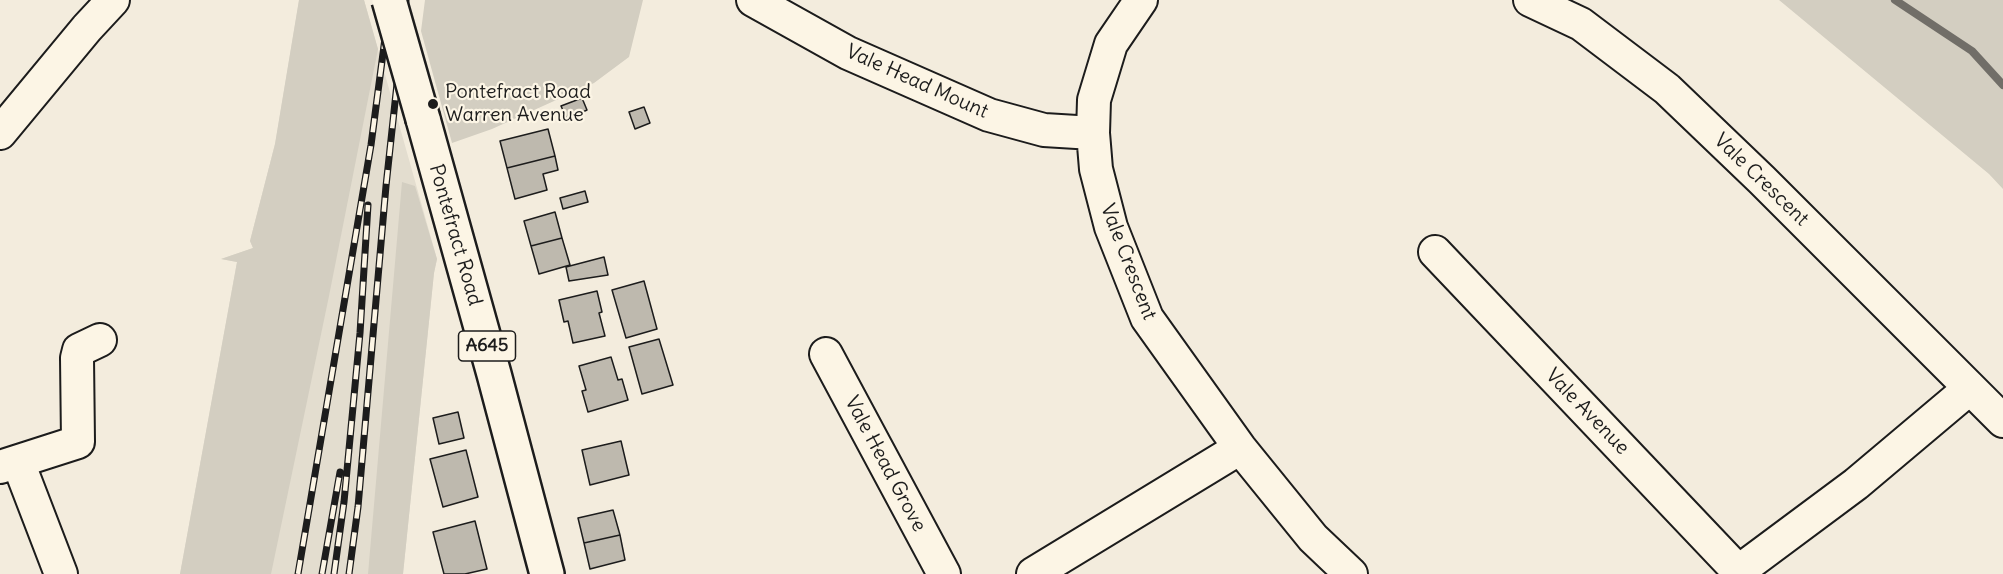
<!DOCTYPE html>
<style>
body{margin:0}
canvas{display:block;background:#f3ecdd}
</style>
<canvas width="2003" height="574"></canvas>
<script>
const c = document.querySelector('canvas').getContext('2d');
c.lineJoin = 'round';
function fillPath(path, color) { c.fillStyle = color; c.fill(path, 'evenodd'); }
const toPath = rows => new Path2D(rows.map(r => 'M' + r).join(''));
function stroke(path, color, width, dash) { c.strokeStyle = color; c.lineWidth = width; c.lineCap = dash ? 'butt' : 'round'; c.setLineDash(dash || []); c.stroke(path); }
function drawText(font, color, halo, rows, align = 'center') {
  c.font = font + ' Delius,sans-serif'; c.lineWidth = 4.5; c.setLineDash([]); c.textBaseline = 'middle'; c.strokeStyle = halo; c.fillStyle = color; for (const [text, x, y, turn = 0] of rows) {
    c.save(); c.translate(x, y); c.rotate((+turn || 0) * Math.PI / 180); c.textAlign = isNaN(turn) ? turn : align; if (halo) c.strokeText(text, 0, 0); c.fillText(text, 0, 0); c.restore();
  }
}
fillPath(toPath([
 [299,0,364,0,437,259,434,273,403,574,180,574,237,262,221,259,253,248,250,241,275,144]
]), '#e3ddcf');
fillPath(toPath([
 [299,0,364,0,378,49,329,296,271,574,180,574,237,262,221,259,253,248,250,241,275,144],
 [425,0,643,0,629,57,594,83,492,129,452,143,421,31],
 [1779,0,2003,0,2003,189,1989,174],
 [402,182,415,186,437,259,434,273,403,574,368,574]
]), '#d3cec1');
stroke(toPath([
 [1895,0,1972,51,2003,85]
]), '#716e68', 8);
const building = toPath([
 [582,98,587,110,567,119,561,106,582,98],
 [644,107,650,123,635,129,629,112,644,107],
 [548,129,555,156,507,168,500,141,548,129],
 [555,156,558,170,543,174,547,190,515,199,507,168,555,156],
 [585,191,588,202,563,209,560,198,585,191],
 [555,212,562,238,531,246,524,221,555,212],
 [562,238,570,265,539,274,531,246,562,238],
 [604,257,608,275,569,281,566,267,604,257],
 [644,281,657,329,626,338,612,290,644,281],
 [597,291,602,312,599,313,605,336,573,343,568,321,564,322,559,300,597,291],
 [659,339,673,385,642,394,629,347,659,339],
 [611,357,618,380,622,379,628,400,588,412,582,391,586,390,579,366,611,357],
 [458,412,464,438,439,444,433,418,458,412],
 [621,441,629,475,590,485,582,450,621,441],
 [466,450,478,497,443,507,430,459,466,450],
 [613,510,620,535,584,543,578,518,613,510],
 [475,521,487,569,465,574,444,574,433,532,475,521],
 [620,535,625,560,590,569,584,543,620,535]
]);
fillPath(building, '#beb9ae');
stroke(building, '#1c1c1c', 1.5);
const minor = toPath([
 [753,0,848,53,989,115,1044,130,1093,133],
 [1141,0,1111,44,1094,100,1093,133,1096,169,1111,227,1147,318,1240,448,1313,538,1351,574],
 [1530,0,1581,24,1667,89,1762,180,2003,421],
 [0,133,87,28,113,0],
 [1435,252,1739,572],
 [826,354,944,574],
 [18,462,61,574],
 [0,467,78,442,77,358,79,350,100,340],
 [1033,574,1240,448],
 [1735,574,1856,484,1970,388]
]);
const major = toPath([
 [423,119,494,374,547,574]
]);
stroke(minor, '#1c1c1c', 36);
stroke(major, '#1c1c1c', 38);
stroke(minor, '#fcf5e5', 32);
stroke(major, '#fcf5e5', 33);
const rail = toPath([
 [298,574,371,145,390,0],
 [322,574,340,472],
 [334,574,344,502,360,333,368,205],
 [349,574,358,507,386,186,406,0]
]);
stroke(rail, '#1c1c1c', 7);
stroke(rail, '#fcf5e5', 4.5, [14]);
const majorBridge = toPath([
 [389,0,423,119]
]);
stroke(majorBridge, '#1c1c1c', 38, []);
stroke(majorBridge, '#fcf5e5', 33);
for (const [x, y, r, color] of [
 [433,104,6,"#1c1c1c"]
]) { const dot = new Path2D(); dot.arc(x, y, r, 0, 2 * Math.PI); c.fillStyle = color; c.fill(dot); stroke(dot, '#fcf5e5', 2); }
for (const [x, y, w] of [
 [487,346,57]
]) { const box = new Path2D(); box.roundRect(x - w / 2, y - 15, w, 30, 4.5); c.fillStyle = '#fcf5e5'; c.fill(box); stroke(box, '#1c1c1c', 1.5); }
drawText('bold 18px', '#1c1c1c', null, [
 ["A645",487,346]
]);
drawText('20px', '#1c1c1c', '#fcf5e5', [
 ["Vale Head Mount",917,82,24],
 ["Vale Crescent",1761,180,44],
 ["Pontefract Road",455,235,74],
 ["Vale Crescent",1128,262,69],
 ["Vale Avenue",1587,412,46],
 ["Vale Head Grove",885,464,62]
]);
drawText('20px', '#1c1c1c', '#fcf5e5', [
 ["Pontefract Road",445,92],
 ["Warren Avenue",445,115]
], 'left');
</script>
